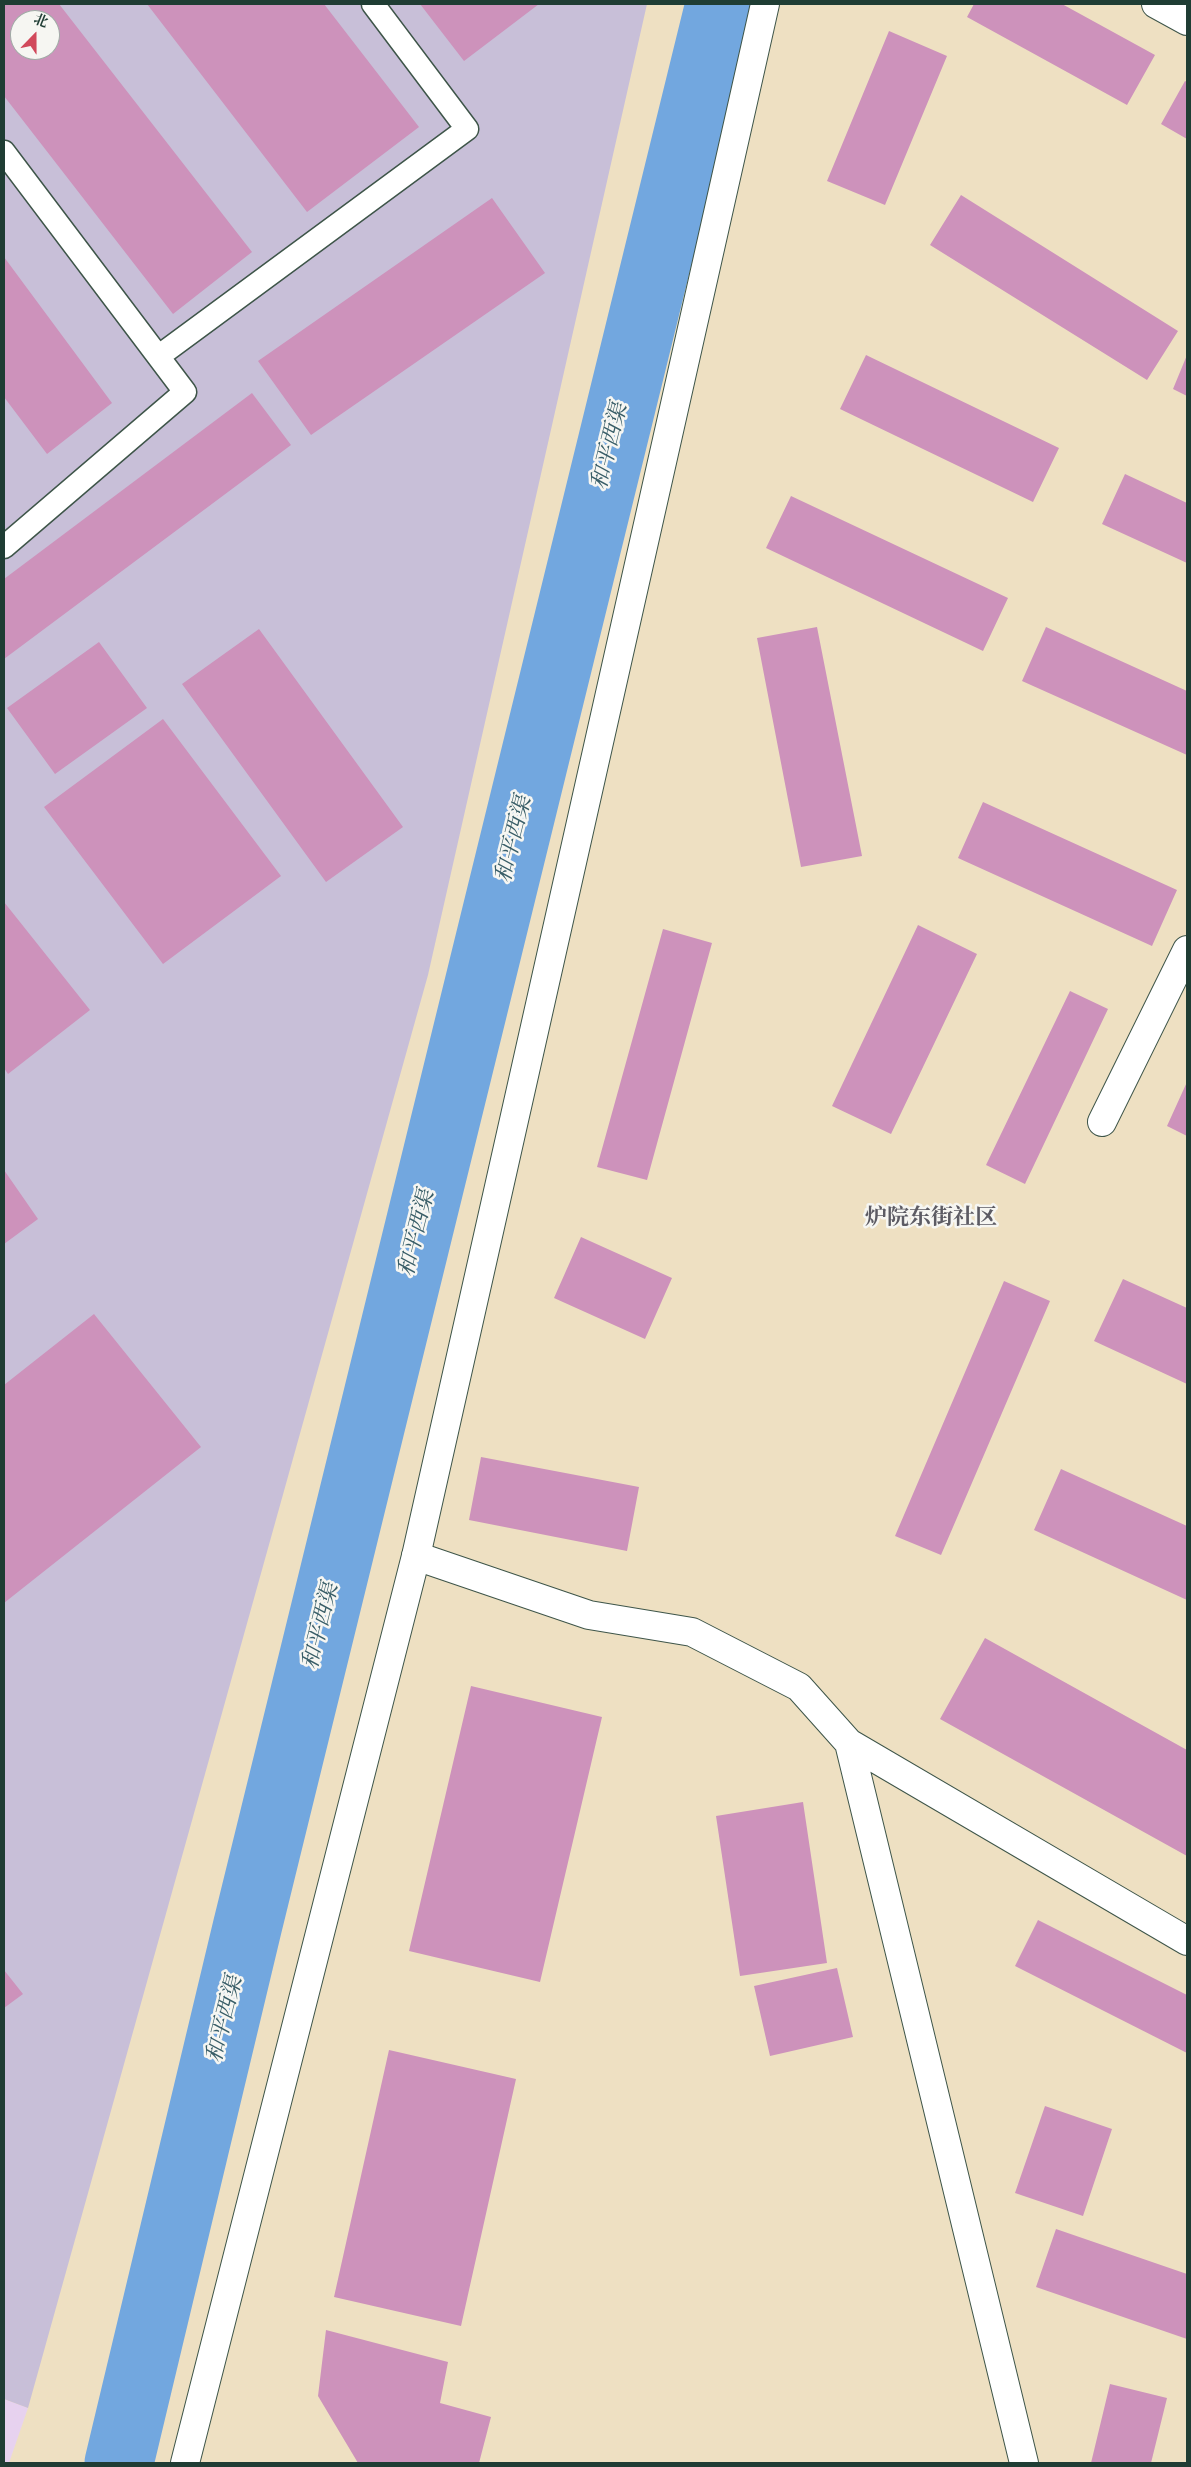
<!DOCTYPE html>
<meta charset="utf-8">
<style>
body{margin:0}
#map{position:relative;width:1191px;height:2467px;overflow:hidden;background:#eee0c2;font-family:"Sorts Mill Goudy","Noto Serif SC",serif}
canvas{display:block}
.frame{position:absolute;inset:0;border:5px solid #1f3d34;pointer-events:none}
.north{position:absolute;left:10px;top:10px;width:50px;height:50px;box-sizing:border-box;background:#f6f6f2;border:1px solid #a0aca6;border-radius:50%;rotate:22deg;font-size:14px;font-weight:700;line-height:20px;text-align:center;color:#1f3d34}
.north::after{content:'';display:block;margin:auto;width:18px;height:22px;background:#d1495b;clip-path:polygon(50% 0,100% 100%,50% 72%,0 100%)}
</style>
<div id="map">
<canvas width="1191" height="2467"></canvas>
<div class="frame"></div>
<div class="north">北</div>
</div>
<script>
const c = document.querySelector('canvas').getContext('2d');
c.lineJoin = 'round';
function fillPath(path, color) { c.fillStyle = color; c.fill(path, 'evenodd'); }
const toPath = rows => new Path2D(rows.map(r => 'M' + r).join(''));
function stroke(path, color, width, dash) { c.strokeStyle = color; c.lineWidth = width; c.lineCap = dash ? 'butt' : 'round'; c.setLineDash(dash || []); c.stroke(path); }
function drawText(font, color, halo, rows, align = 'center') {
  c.font = font + ' "Sorts Mill Goudy","Noto Serif SC",serif'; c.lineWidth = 5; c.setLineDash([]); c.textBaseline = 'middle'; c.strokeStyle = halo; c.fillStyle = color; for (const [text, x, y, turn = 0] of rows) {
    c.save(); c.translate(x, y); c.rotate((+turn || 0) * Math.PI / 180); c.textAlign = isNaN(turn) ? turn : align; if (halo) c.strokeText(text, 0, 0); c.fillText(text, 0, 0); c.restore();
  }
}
fillPath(toPath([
 [4,2399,28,2408,9,2463,4,2463]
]), '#e7d2ef');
fillPath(toPath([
 [4,4,647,4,428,975,28,2408,4,2399],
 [20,20,50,20,50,50,20,50]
]), '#c8bfd8');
stroke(toPath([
 [119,2463,248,1924,720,4]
]), '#72a7df', 69);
fillPath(toPath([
 [4,4,59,4,252,252,173,314,4,96],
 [20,20,50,20,50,50,20,50],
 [147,4,324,4,419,127,307,212],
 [420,4,539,4,464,61],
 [974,4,1062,4,1155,55,1127,105,967,17],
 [889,31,947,56,885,205,827,181],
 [1185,81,1187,82,1187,139,1161,124],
 [961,195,1178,331,1147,380,930,245],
 [492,198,545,273,311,435,258,361],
 [4,257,112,403,47,454,4,397],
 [866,355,1059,448,1033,502,840,409],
 [1187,355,1187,396,1173,389],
 [252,393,291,445,4,659,4,579],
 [1125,474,1187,503,1187,563,1102,524],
 [791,496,1008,598,983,651,766,548],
 [817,627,862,856,801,867,757,638],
 [1046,627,1187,691,1187,755,1022,681],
 [259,629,403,827,326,882,182,684],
 [99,642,147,708,55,774,7,708],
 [163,719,281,876,163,964,44,807],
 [983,802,1177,890,1152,946,958,858],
 [4,902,90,1010,8,1074,4,1068],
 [918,925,977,954,891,1134,832,1106],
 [663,929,712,943,647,1180,597,1167],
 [1070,991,1108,1009,1025,1184,986,1165],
 [1187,1082,1187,1136,1167,1126],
 [4,1170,38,1219,4,1244],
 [581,1237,672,1278,645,1339,554,1298],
 [1123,1279,1187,1308,1187,1384,1094,1341],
 [1004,1281,1050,1301,941,1555,895,1536],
 [94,1314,201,1447,4,1603,4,1385],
 [481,1457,639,1487,627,1551,469,1520],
 [1061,1469,1187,1526,1187,1600,1034,1530],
 [985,1638,1187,1750,1187,1856,940,1719],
 [471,1686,602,1717,540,1982,409,1951],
 [803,1802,827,1963,740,1976,716,1816],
 [1038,1920,1187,1995,1187,2053,1015,1966],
 [837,1968,853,2037,770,2056,754,1986],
 [4,1970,23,1994,4,2008],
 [389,2050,516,2079,461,2326,334,2297],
 [1045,2106,1112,2129,1083,2216,1015,2193],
 [1056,2229,1187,2274,1187,2339,1036,2287],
 [326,2330,448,2362,440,2403,491,2417,479,2463,358,2463,318,2396],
 [1110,2384,1167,2398,1151,2463,1091,2463]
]), '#cd92bb');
const lane = toPath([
 [4,152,185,392,4,547],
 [159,356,467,129,373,4]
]);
const street = toPath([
 [1102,1122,1187,950],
 [416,1556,589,1615,692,1632,799,1687,849,1743,1024,2463],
 [849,1743,1187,1941]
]);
const secondary = toPath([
 [1156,4,1187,21],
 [185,2463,416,1556,765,4]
]);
stroke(lane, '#3e5549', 25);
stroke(street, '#3e5549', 30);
stroke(secondary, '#3e5549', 30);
stroke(lane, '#fff', 22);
stroke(street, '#fff', 28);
stroke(secondary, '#fff', 28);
drawText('italic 22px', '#385d67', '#f6f6f2', [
 ["和平西渠",612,447,-76],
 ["和平西渠",516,840,-76],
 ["和平西渠",419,1234,-76],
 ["和平西渠",323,1627,-76],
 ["和平西渠",227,2020,-76]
]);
drawText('bold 22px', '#5c5b63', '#f6f6f2', [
 ["炉院东街社区",931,1220]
]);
</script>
